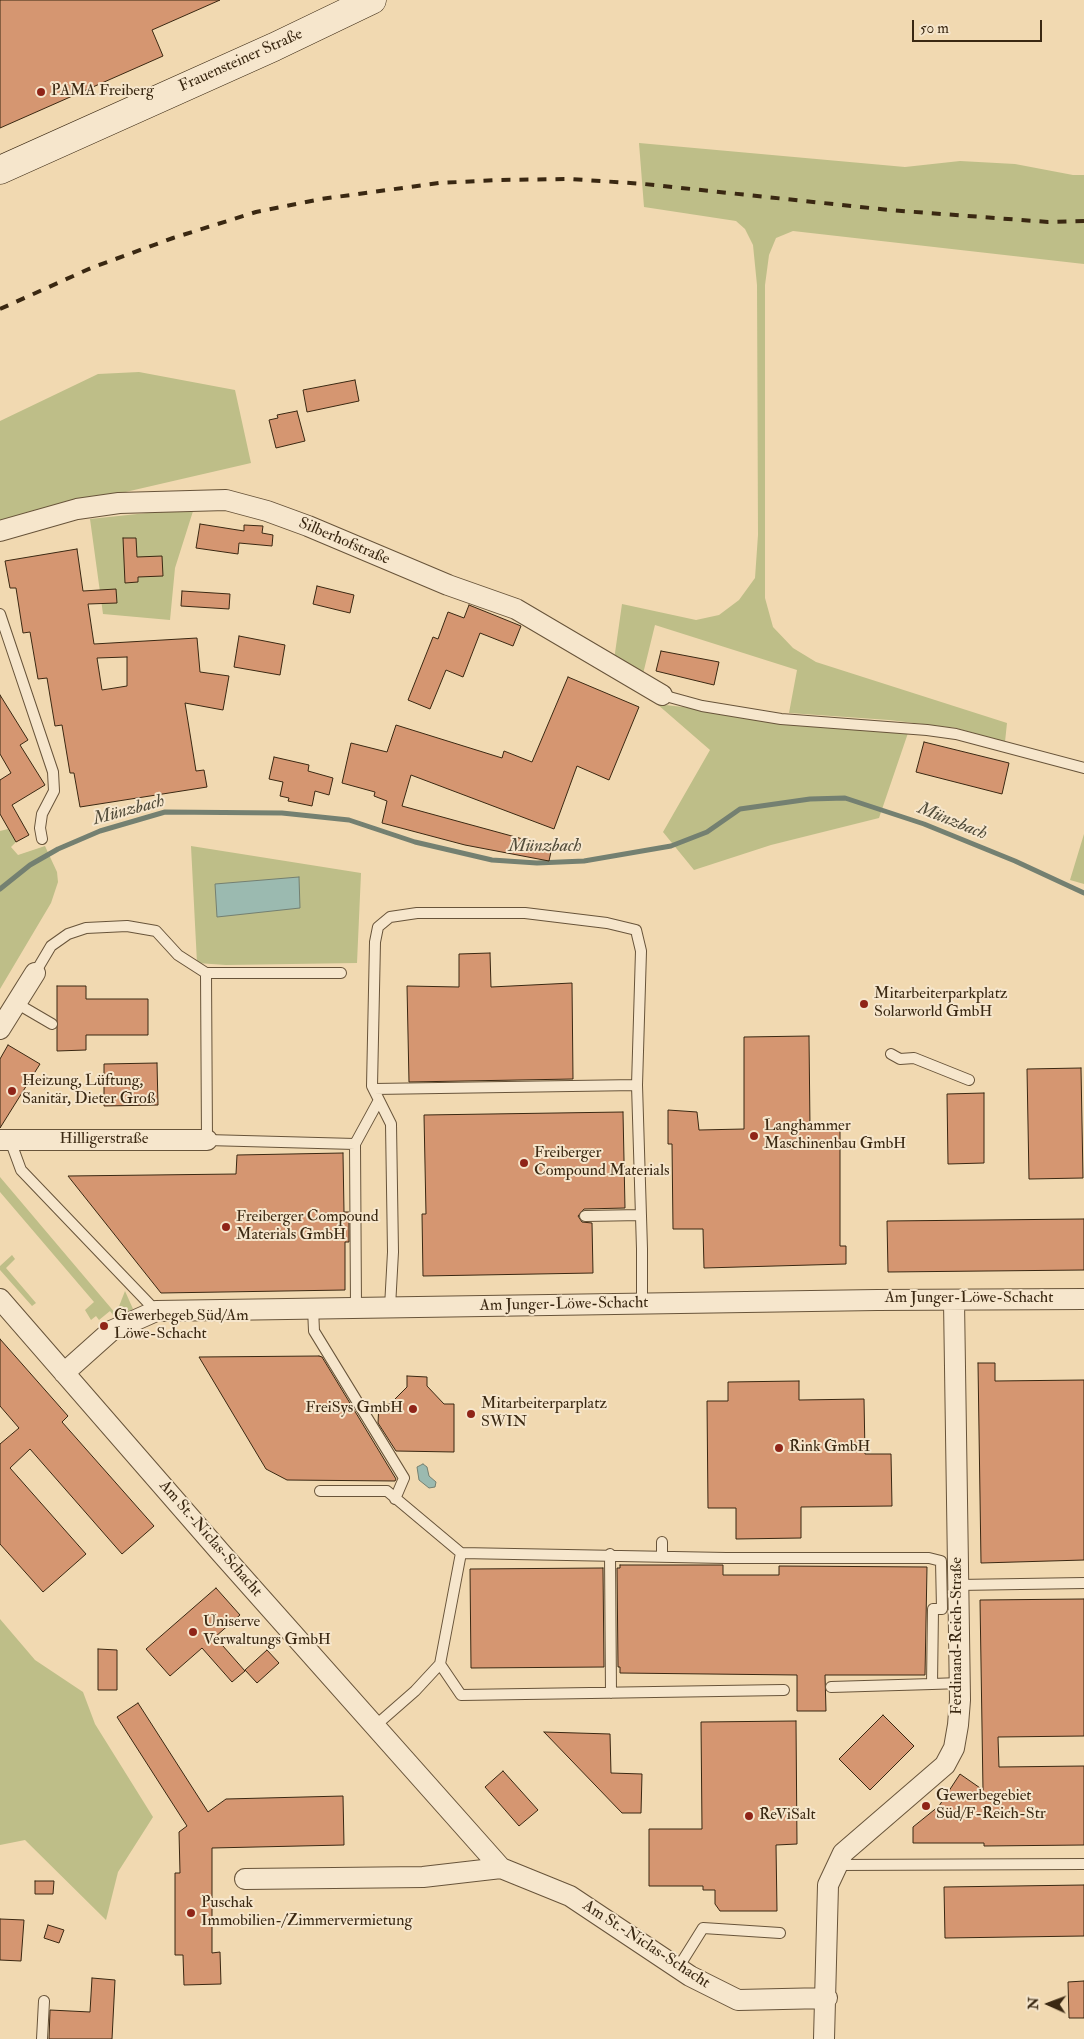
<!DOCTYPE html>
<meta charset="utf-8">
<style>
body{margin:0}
#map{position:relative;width:1084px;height:2039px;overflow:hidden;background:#f1d9b1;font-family:"IM FELL Double Pica",serif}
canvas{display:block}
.north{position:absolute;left:1024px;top:1979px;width:50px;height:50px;-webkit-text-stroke:4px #f6e6cc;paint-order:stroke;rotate:272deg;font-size:14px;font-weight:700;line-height:20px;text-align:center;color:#3a2812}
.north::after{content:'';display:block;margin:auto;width:18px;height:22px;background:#3a2812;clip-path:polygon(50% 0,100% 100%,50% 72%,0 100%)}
.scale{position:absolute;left:912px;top:20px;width:130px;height:22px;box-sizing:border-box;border:2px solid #3a2812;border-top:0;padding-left:6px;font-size:15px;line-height:18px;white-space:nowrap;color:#3a2812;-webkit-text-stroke:4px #f6e6cc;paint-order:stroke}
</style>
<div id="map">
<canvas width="1084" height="2039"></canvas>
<div class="north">N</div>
<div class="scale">50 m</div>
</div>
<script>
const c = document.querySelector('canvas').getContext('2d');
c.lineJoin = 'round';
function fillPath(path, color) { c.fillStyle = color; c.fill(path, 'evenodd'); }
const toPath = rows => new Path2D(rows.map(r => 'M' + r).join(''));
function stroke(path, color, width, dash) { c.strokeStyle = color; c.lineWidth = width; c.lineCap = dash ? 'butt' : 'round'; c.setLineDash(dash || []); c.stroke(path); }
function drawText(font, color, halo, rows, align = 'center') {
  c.font = font + ' "IM FELL Double Pica",serif'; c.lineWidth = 4; c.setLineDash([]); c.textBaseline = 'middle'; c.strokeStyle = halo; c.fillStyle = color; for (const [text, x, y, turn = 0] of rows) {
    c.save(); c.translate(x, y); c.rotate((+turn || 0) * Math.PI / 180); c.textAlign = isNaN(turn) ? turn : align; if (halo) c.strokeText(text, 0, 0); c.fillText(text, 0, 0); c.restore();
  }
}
fillPath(toPath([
 [639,143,905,167,960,161,1015,164,1073,175,1084,175,1084,264,793,231,776,238,769,255,765,285,765,598,773,627,793,648,816,662,1007,723,1005,742,956,728,889,720,789,713,797,670,655,625,642,678,614,660,622,604,696,620,719,615,739,600,755,578,758,535,757,285,753,245,745,229,736,221,644,207],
 [139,372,235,390,251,463,0,521,0,421,98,374],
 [194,508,175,568,170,620,103,614,90,519],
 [657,704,908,733,879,818,771,845,694,870,663,832,710,750],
 [8,829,16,842,11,847,18,855,45,846,57,872,58,882,51,903,0,989,0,831],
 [1084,834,1084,884,1070,880],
 [191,846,361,873,357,963,226,965,197,963],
 [0,1177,116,1314,125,1291,133,1309,116,1319,110,1311,99,1320,96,1316,91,1320,85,1310,94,1302,0,1192],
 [12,1255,15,1259,6,1268,36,1303,32,1306,0,1270,0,1266],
 [0,1619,35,1660,83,1692,95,1724,153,1817,118,1872,106,1920,25,1840,0,1845]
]), '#bebe88');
const water = toPath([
 [299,877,300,908,217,917,215,884,299,877],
 [423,1464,427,1467,429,1476,436,1482,435,1487,429,1488,419,1480,417,1467,423,1464]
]);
fillPath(water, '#9bbab0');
stroke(water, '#748071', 1);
stroke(toPath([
 [0,889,30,865,58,849,100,831,165,812,282,813,349,820,415,842,492,860,537,863,584,861,671,846,707,832,740,809,810,799,845,798,924,824,1015,861,1084,893]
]), '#748071', 5);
const building = toPath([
 [0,0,220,0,152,30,163,56,0,128,0,0],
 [355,380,359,401,307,412,303,390,355,380],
 [297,411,305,441,276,448,269,420,278,418,277,415,297,411],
 [200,524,244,531,244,525,263,526,262,533,273,535,272,546,239,543,238,554,196,548,200,524],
 [123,538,136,538,137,557,162,556,163,576,138,577,138,582,125,583,123,538],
 [77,549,83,591,116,589,117,603,88,604,94,644,197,638,200,672,229,676,223,710,185,703,196,771,204,770,207,787,80,807,74,773,70,773,62,725,55,726,47,678,38,679,30,632,23,633,16,588,10,588,5,561,77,549],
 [127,657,127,686,102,690,97,658,127,657],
 [317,586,354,595,350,613,313,604,317,586],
 [182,591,230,594,229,609,181,606,182,591],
 [469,605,521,626,513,646,480,633,463,677,446,670,430,709,408,700,433,637,438,639,448,612,464,618,469,605],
 [239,636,285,645,280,675,234,667,239,636],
 [661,651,719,662,714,685,656,671,661,651],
 [568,677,639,707,609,780,577,766,554,829,411,775,402,806,552,847,549,861,465,845,382,823,387,801,374,796,375,792,342,783,351,743,387,752,396,725,502,758,504,751,532,762,568,677],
 [0,695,28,740,20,745,45,785,12,805,29,835,16,842,0,814,0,780,11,773,0,754,0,695],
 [924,742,1009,763,1002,794,916,772,924,742],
 [274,757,309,765,308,771,333,778,329,795,315,791,312,806,288,801,289,798,280,796,283,782,269,779,274,757],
 [490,953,491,987,572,983,573,1079,409,1082,407,986,459,987,459,954,490,953],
 [57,986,86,986,86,999,148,999,148,1035,86,1035,86,1050,57,1051,57,986],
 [809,1036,810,1128,840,1129,840,1246,846,1246,846,1264,704,1268,703,1229,673,1229,672,1144,668,1144,668,1110,697,1112,699,1130,744,1129,744,1037,809,1036],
 [8,1045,40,1064,0,1128,0,1059,8,1045],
 [157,1063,158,1105,104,1106,104,1064,157,1063],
 [1081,1068,1083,1178,1029,1179,1027,1069,1081,1068],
 [984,1093,984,1163,948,1164,947,1094,984,1093],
 [623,1112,625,1208,584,1209,578,1216,582,1222,592,1223,593,1273,423,1276,422,1214,426,1214,424,1115,623,1112],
 [343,1153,344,1212,349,1212,349,1242,345,1242,345,1290,161,1293,68,1176,236,1174,237,1155,343,1153],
 [1084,1219,1084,1270,888,1272,887,1221,1084,1219],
 [0,1339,68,1416,62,1422,154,1526,122,1554,30,1449,10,1468,86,1554,43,1592,0,1544,0,1444,19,1428,0,1406,0,1339],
 [319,1356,322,1357,396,1479,395,1481,287,1480,266,1469,199,1357,319,1356],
 [978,1363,995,1363,995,1381,1084,1380,1084,1560,981,1563,978,1363],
 [407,1376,427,1377,427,1386,444,1404,454,1404,454,1452,396,1451,378,1423,379,1404,390,1404,407,1387,407,1376],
 [799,1381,799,1400,864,1399,865,1454,891,1454,892,1506,801,1507,801,1538,736,1539,736,1508,708,1508,707,1401,728,1401,728,1382,799,1381],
 [620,1565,723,1565,723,1575,779,1575,779,1566,927,1567,925,1675,825,1675,826,1711,797,1711,797,1675,620,1673,620,1667,618,1667,617,1568,620,1568,620,1565],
 [603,1568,604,1667,471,1668,470,1569,603,1568],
 [216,1588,240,1615,215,1637,245,1671,232,1682,202,1648,170,1676,146,1649,216,1588],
 [1084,1599,1084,1736,998,1737,999,1767,1084,1766,1084,1845,984,1846,984,1843,913,1843,913,1827,939,1806,960,1774,983,1790,980,1600,1084,1599],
 [98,1649,117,1650,117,1690,98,1690,98,1649],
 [267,1650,279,1663,257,1683,245,1670,267,1650],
 [138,1703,208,1812,226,1799,343,1796,344,1845,212,1848,212,1953,220,1952,221,1984,184,1985,183,1955,175,1955,175,1873,180,1873,179,1832,187,1826,117,1717,138,1703],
 [883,1715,914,1746,870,1790,839,1759,883,1715],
 [796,1721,797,1844,776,1845,777,1911,720,1911,715,1904,715,1890,703,1890,703,1886,649,1886,649,1829,702,1829,701,1722,796,1721],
 [544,1732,610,1734,611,1773,642,1774,641,1813,622,1813,544,1732],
 [503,1771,538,1810,519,1826,485,1787,503,1771],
 [35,1881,54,1881,53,1894,35,1894,35,1881],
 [1084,1885,1084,1936,945,1938,944,1887,1084,1885],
 [0,1919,24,1920,21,1961,0,1960,0,1919],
 [48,1925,64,1930,59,1943,44,1938,48,1925],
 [92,1978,115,1980,112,2039,49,2039,50,2010,90,2012,92,1978],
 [1084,1981,1084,2018,1069,2018,1068,1982,1084,1981]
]);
fillPath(building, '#d59671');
stroke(building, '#3a2812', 1);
const lane = toPath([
 [0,614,53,772,54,791,42,814,40,828,42,839],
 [662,695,702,706,781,719,927,730,956,734,1084,768],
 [35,973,51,946,68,934,86,928,127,926,156,931,178,955,206,973,341,973],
 [206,973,207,1140,355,1144,356,1307],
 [16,1003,52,1024],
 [891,1054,900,1059,914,1058,969,1080],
 [374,1089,637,1085],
 [10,1140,21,1170,156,1311],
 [355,1144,379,1100],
 [585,1216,641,1215],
 [390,1307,393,1252,391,1124,372,1086,375,942,378,927,390,917,417,913,525,913,607,923,636,930,641,951,637,1085,642,1249,642,1304],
 [313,1308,314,1331,404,1478,395,1499],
 [320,1491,387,1491,461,1553],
 [662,1542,662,1556],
 [610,1554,611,1693],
 [958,1585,1084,1583],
 [440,1664,461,1695,784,1690],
 [932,1684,960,1683],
 [375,1726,415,1691,440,1664,461,1553,726,1558,929,1558,941,1561,942,1609,933,1609,932,1684,831,1687],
 [837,1865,1084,1864],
 [678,1968,703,1928,780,1933],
 [42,2039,44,2001]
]);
const street = toPath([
 [0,531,77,509,119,503,226,500,267,511,308,526,448,585,516,609,662,695],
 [0,1029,35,973],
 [0,1140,207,1140],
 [0,1299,221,1553,501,1868,570,1896,690,1976,738,2000,827,1998],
 [64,1373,111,1331,156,1311,877,1300,1084,1299],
 [245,1879,423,1877,501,1868],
 [824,2039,828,1885,843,1853,945,1765,954,1748,958,1725,960,1700,954,1301]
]);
const secondary = toPath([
 [0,170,274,47,372,0]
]);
stroke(lane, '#68543a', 12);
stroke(street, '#68543a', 22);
stroke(secondary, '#3a2812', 29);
stroke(lane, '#f6e6cc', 10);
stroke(street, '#f6e6cc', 20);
stroke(secondary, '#f6e6cc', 28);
stroke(toPath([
 [0,309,91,268,173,238,256,212,321,199,439,183,499,180,571,179,644,184,889,210,1048,222,1084,221]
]), '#3a2812', 4, [9, 9]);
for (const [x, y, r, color] of [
 [41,92,5,"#8f2418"],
 [864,1004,5,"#8f2418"],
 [12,1091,5,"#8f2418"],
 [754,1136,5,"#8f2418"],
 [524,1163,5,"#8f2418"],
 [226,1227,5,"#8f2418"],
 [104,1326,5,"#8f2418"],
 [413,1409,5,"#8f2418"],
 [471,1414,5,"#8f2418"],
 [779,1448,5,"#8f2418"],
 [193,1632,5,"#8f2418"],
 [926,1806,5,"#8f2418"],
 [749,1816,5,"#8f2418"],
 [191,1913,5,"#8f2418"]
]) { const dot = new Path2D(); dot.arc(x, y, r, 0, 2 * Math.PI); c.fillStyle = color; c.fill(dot); stroke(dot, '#f6e6cc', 2); }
drawText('16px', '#3a2812', '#f6e6cc', [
 ["Frauensteiner Straße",241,61,-24],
 ["Silberhofstraße",344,542,23],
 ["Hilligerstraße",104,1140],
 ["Am Junger-Löwe-Schacht",969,1299],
 ["Am Junger-Löwe-Schacht",564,1305,-1],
 ["Am St.-Niclas-Schacht",210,1539,49],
 ["Ferdinand-Reich-Straße",958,1636,-90],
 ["Am St.-Niclas-Schacht",646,1945,33]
]);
drawText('16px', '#3a2812', '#f6e6cc', [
 ["PAMA Freiberg",51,92],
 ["Mitarbeiterparkplatz",874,995],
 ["Solarworld GmbH",874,1013],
 ["Heizung, Lüftung,",22,1082],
 ["Sanitär, Dieter Groß",22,1100],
 ["Langhammer",764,1127],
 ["Maschinenbau GmbH",764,1145],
 ["Freiberger",534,1154],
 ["Compound Materials",534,1172],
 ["Freiberger Compound",236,1218],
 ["Materials GmbH",236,1236],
 ["Gewerbegeb Süd/Am",114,1317],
 ["Löwe-Schacht",114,1335],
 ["Mitarbeiterparplatz",481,1405],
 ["SWIN",481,1423],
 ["FreiSys GmbH",403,1409,"right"],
 ["Rink GmbH",789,1448],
 ["Uniserve",203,1623],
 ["Verwaltungs GmbH",203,1641],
 ["Gewerbegebiet",936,1797],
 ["Süd/F-Reich-Str",936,1815],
 ["ReViSalt",759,1816],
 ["Puschak",201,1904],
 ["Immobilien-/Zimmervermietung",201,1922]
], 'left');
drawText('italic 18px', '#524c3a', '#f6e6cc', [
 ["Münzbach",129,811,-15],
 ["Münzbach",952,822,22],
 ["Münzbach",545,847]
]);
</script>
